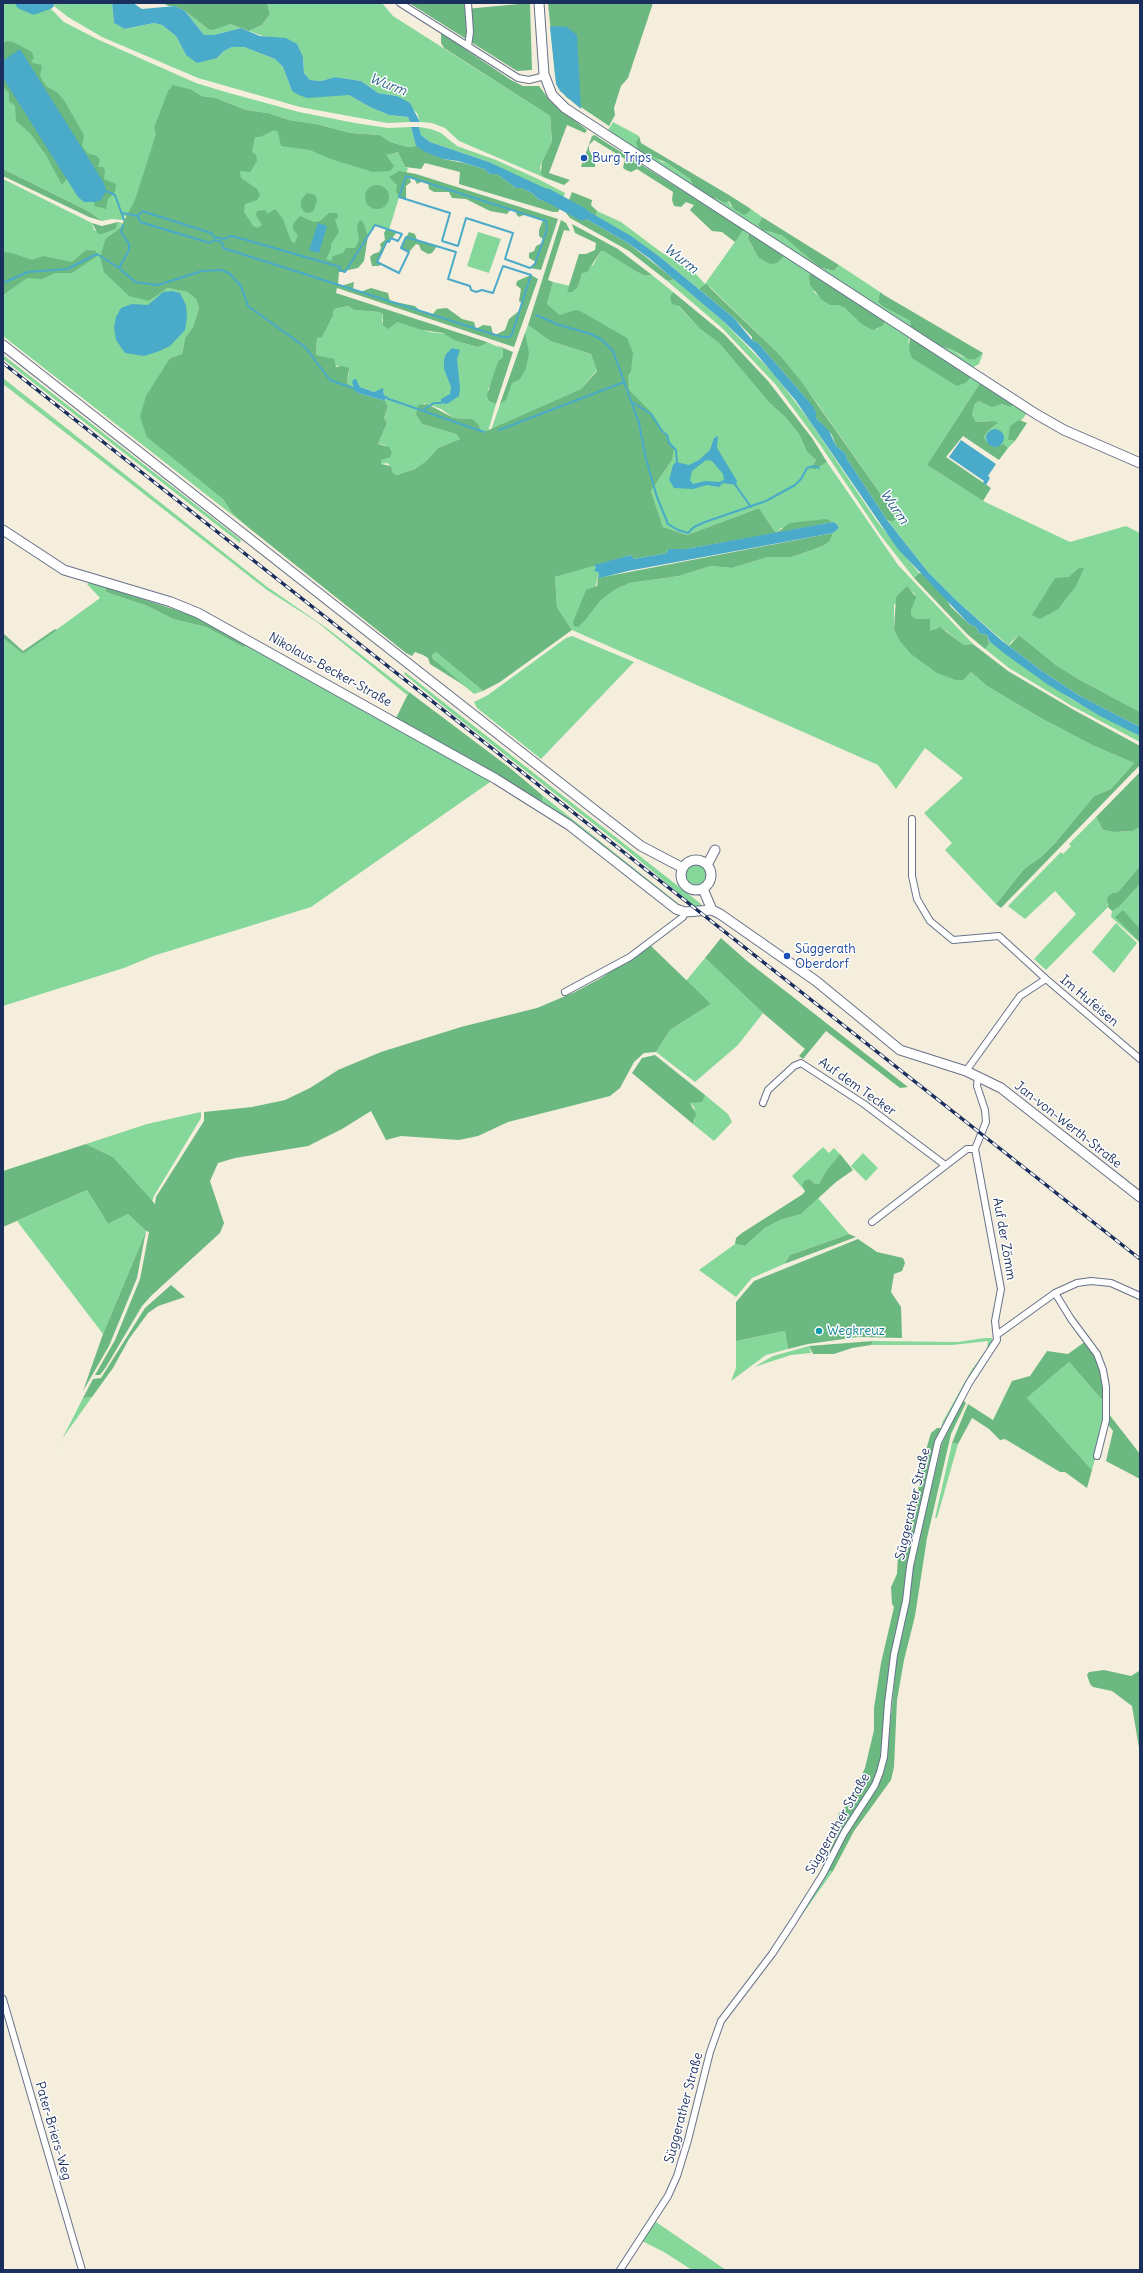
<!DOCTYPE html>
<meta charset="utf-8">
<style>
body{margin:0}
#map{position:relative;width:1143px;height:2273px;overflow:hidden;background:#f5eedc;font-family:Delius,sans-serif}
canvas{display:block}
.frame{position:absolute;inset:0;border:4px solid #1b2f5e;pointer-events:none}
</style>
<div id="map">
<canvas width="1143" height="2273"></canvas>
<div class="frame"></div>
</div>
<script>
const c = document.querySelector('canvas').getContext('2d');
c.lineJoin = 'round';
function fillPath(path, color) { c.fillStyle = color; c.fill(path, 'evenodd'); }
const toPath = rows => new Path2D(rows.map(r => 'M' + r).join(''));
function stroke(path, color, width, dash) { c.strokeStyle = color; c.lineWidth = width; c.lineCap = dash ? 'butt' : 'round'; c.setLineDash(dash || []); c.stroke(path); }
function drawText(font, color, halo, rows, align = 'center') {
  c.font = font + ' Delius,sans-serif'; c.lineWidth = 3; c.setLineDash([]); c.textBaseline = 'middle'; c.strokeStyle = halo; c.fillStyle = color; for (const [text, x, y, turn = 0] of rows) {
    c.save(); c.translate(x, y); c.rotate((+turn || 0) * Math.PI / 180); c.textAlign = isNaN(turn) ? turn : align; if (halo) c.strokeText(text, 0, 0); c.fillText(text, 0, 0); c.restore();
  }
}
fillPath(toPath([
 [3,3,15,3,29,12,49,7,64,22,99,40,196,83,229,93,299,112,355,123,388,128,411,127,416,146,408,147,390,142,380,135,351,133,316,124,289,120,268,113,246,110,216,98,202,96,192,90,169,88,388,154,398,152,405,167,408,168,389,230,375,225,345,272,125,216,123,220,112,219,102,221,88,211,3,169],
 [56,3,112,3,114,23,126,29,154,23,162,25,176,36,186,55,217,58,224,51,232,47,244,47,275,59,283,67,292,91,349,95,370,107,389,115,408,117,410,122,387,123,300,107,198,78,102,37,68,17,54,6],
 [267,3,382,3,393,16,550,116,552,141,542,162,540,168,543,177,459,141,445,128,432,123,420,122,417,113,397,96,378,93,361,81,335,77,321,81,310,80,304,73,303,57,286,38,269,38,249,31,262,25,270,14],
 [185,11,208,29,230,24,241,28,214,35,204,35],
 [613,122,639,136,636,142,662,162,667,163,690,179,695,190,608,130],
 [419,127,431,129,441,133,457,146,496,160,538,179,565,193,563,199,489,162,430,142,421,135],
 [3,179,92,223,94,230,103,234,116,229,118,222,122,223,120,228,106,238,149,301,168,288,187,292,196,299,199,308,193,327,185,338,182,354,170,358,166,365,223,499,232,513,249,528,3,336],
 [715,198,725,203,728,201,731,206,749,212,751,209,762,217,759,222,769,232,782,234,819,267,834,271,839,265,880,292,878,302,882,306,910,321,911,330,713,200],
 [597,211,621,222,661,252,695,273,705,284,744,229,749,233,748,239,753,248,785,255,812,272,814,292,830,305,838,305,845,308,877,329,886,321,910,336,908,342,967,382,971,377,980,383,927,465,983,501,1070,542,1126,526,1140,533,1140,712,1080,680,1056,665,1019,635,1010,643,1009,646,957,601,928,572,888,521,892,522,894,516,892,510,817,403,780,355,710,287,699,289,660,257,596,216],
 [478,232,501,239,489,273,467,266],
 [604,250,632,269,645,276,652,275,673,292,670,297,700,329,719,343,770,402,785,417,799,434,807,452,816,460,811,469,827,462,898,565,973,644,964,645,945,630,936,628,930,632,927,619,916,619,911,615,911,611,915,594,910,590,894,605,894,630,899,640,971,672,987,686,1039,717,1092,745,1134,763,1111,789,1094,796,1055,843,1041,857,1024,869,996,904,945,850,952,843,924,813,963,778,925,748,896,789,878,765,572,630,557,607,555,577,594,565,599,573,587,618,601,600,616,589,630,583,679,576,711,566,732,568,768,557,792,557,823,546,830,541,833,533,839,528,837,524,831,521,781,528,776,533,759,508,687,535,663,527,651,491,672,460,566,320,547,304,553,282,570,286,567,292,578,287,582,272,593,265,601,251],
 [674,279,723,321,774,374,809,420,876,520,919,573,914,578,881,536,821,446,776,385,722,328,666,280,669,281],
 [348,306,354,310,379,312,383,314,382,322,392,326,398,322,402,322,429,332,447,334,456,341,478,347,484,345,487,342,503,349,503,357,498,361,493,381,488,389,489,400,496,404,488,432,482,433,476,422,469,419,454,418,441,409,424,403,416,415,422,424,456,434,460,439,438,448,426,461,415,469,397,475,393,473,391,466,387,463,381,464,380,460,389,458,385,445,378,444,387,423,384,418,388,406,385,401,387,397,384,395,383,389,374,392,360,387,357,381,355,391,347,383,349,372,316,355,317,338,322,336,333,316,334,309],
 [528,325,550,341,591,354,597,370,581,389,491,430],
 [940,347,951,349,961,356,973,360,983,353,979,364,972,368],
 [3,355,241,540,240,543,3,359],
 [3,378,266,586,328,629,409,692,407,695,317,622,267,590,3,384],
 [979,401,995,406,1002,404,1010,407,1015,405,1027,413,1021,421,1019,420,1008,440,1015,441,1008,448,1004,444,994,447,986,441,984,437,988,431,997,424,994,421,976,422,972,415,975,404],
 [90,582,114,590,105,588,106,592,147,606,173,619,206,627,243,647,249,645,493,780,311,907,153,956,124,968,3,1006,3,638,23,654,100,598,87,584],
 [572,636,634,662,541,759,477,708,474,702,488,695,566,638],
 [989,641,1071,699,1140,736,1140,742,1072,706,1009,668,985,649],
 [436,652,483,691,474,694,439,665,433,659,432,655],
 [405,672,701,904,702,907,696,908,627,850,454,715,404,674],
 [542,795,684,908,681,908,542,804],
 [1096,817,1103,830,1114,832,1133,831,1140,827,1140,866,1118,892,1112,893,1107,904,1108,907,1046,970,1034,959,1076,914,1055,891,1025,919,1008,906,1058,855,1061,852,1063,854,1071,846,1069,844],
 '686 875a10 10 0 1 1 20 0a10 10 0 1 1-20 0Z',
 [1140,884,1140,943,1111,917,1112,911,1119,907],
 [1116,923,1137,943,1114,973,1092,952],
 [705,958,763,1013,738,1045,695,1082,656,1052,670,1030,711,1004,686,981],
 [705,1095,728,1114,732,1122,714,1141,693,1124,695,1120,694,1107,690,1103],
 [201,1112,201,1118,154,1196,152,1202,113,1157,86,1144,147,1124],
 [823,1147,829,1153,834,1148,840,1154,826,1171,819,1184,815,1184,810,1179,805,1180,805,1191,792,1176],
 [863,1153,878,1168,866,1181,851,1166],
 [87,1190,108,1224,128,1214,146,1231,103,1334,17,1221],
 [818,1198,849,1234,790,1255,784,1264,752,1278,736,1297,699,1270,735,1244,745,1246,765,1228,780,1220,801,1214],
 [785,1331,788,1349,766,1355,731,1381,736,1368,736,1341],
 [985,1338,992,1338,993,1343,943,1428,941,1428,943,1421,971,1371,987,1349,988,1341,952,1345,871,1345,873,1341,958,1342],
 [809,1346,811,1353,791,1355,754,1367,773,1356],
 [1069,1362,1104,1402,1101,1437,1092,1470,1027,1398],
 [92,1397,62,1439,56,1451,83,1398],
 [952,1443,958,1444,937,1518,935,1518],
 [827,1871,833,1871,797,1922,796,1921],
 [656,2222,726,2270,692,2270,664,2252,642,2241]
]), '#85d899');
fillPath(toPath([
 [162,3,267,3,270,14,262,25,249,31,230,24,213,30,208,29,185,11,175,6,169,6],
 [409,3,464,3,465,9,530,3,532,70,517,71],
 [548,3,653,3,628,78,621,86,614,108,615,115,609,126,566,97,559,86,555,74],
 [441,33,511,80,523,86,539,86,551,102,587,130,585,133,567,125,549,173,570,180,564,185,543,177,541,173,542,162,552,141,550,116,444,48,441,43],
 [6,41,13,42,32,52,34,59,31,60,33,63,42,65,40,76,46,86,58,93,65,102,84,135,82,146,87,153,97,156,100,160,98,167,103,167,105,170,104,179,116,184,115,192,108,199,106,209,94,206,95,197,69,175,62,185,46,155,30,133,16,121,15,106,9,101,9,93,3,87,3,44],
 [173,85,192,90,202,96,216,98,246,110,268,113,289,120,316,124,351,133,380,135,390,142,408,147,416,146,443,159,464,163,484,169,490,174,497,174,516,188,521,188,532,193,538,199,561,206,558,212,553,212,459,184,460,172,425,163,421,169,405,167,398,152,386,155,394,166,392,169,389,171,373,172,331,159,310,150,281,146,278,132,274,130,260,137,255,137,252,152,256,155,257,161,250,172,240,171,241,178,257,189,260,195,257,200,245,204,244,212,253,226,258,228,262,225,256,215,257,211,265,210,268,214,273,210,276,210,283,219,291,241,295,243,298,235,293,230,293,224,300,216,314,222,320,221,329,213,337,213,338,217,335,220,339,232,331,244,331,249,326,259,331,261,333,256,343,253,346,248,355,248,359,240,357,226,360,220,363,222,368,236,364,261,358,268,339,272,338,285,341,286,354,282,353,290,360,292,371,288,388,293,390,301,415,306,420,311,432,315,437,309,447,308,462,319,474,322,476,329,483,325,491,326,493,334,495,335,505,330,509,319,520,310,522,303,519,301,521,289,516,285,517,281,531,275,538,279,514,347,337,288,336,293,487,342,484,345,478,347,456,341,443,333,422,330,398,322,388,329,383,325,383,314,379,312,354,310,348,306,334,309,333,316,322,337,317,338,316,355,334,359,336,367,342,366,349,368,347,383,358,393,385,401,388,406,384,418,387,423,378,444,389,447,392,453,389,458,381,460,381,464,391,466,393,473,397,475,415,469,426,461,438,448,460,439,456,434,422,424,416,415,418,405,427,404,454,418,472,419,478,424,482,433,581,389,597,371,591,354,550,341,528,325,561,220,566,223,570,231,564,230,548,280,553,282,547,304,560,315,575,310,580,311,627,338,633,353,631,371,628,376,629,390,651,412,674,448,672,460,651,491,663,527,687,535,759,508,776,533,790,523,826,519,833,522,776,533,686,549,668,549,667,553,634,559,631,555,555,577,557,607,572,630,500,682,483,691,436,652,432,655,433,659,465,686,430,664,428,658,423,655,415,652,412,656,406,653,249,528,232,513,223,499,147,437,140,417,146,396,170,358,182,354,185,338,193,327,199,308,196,299,187,292,168,288,149,301,129,296,104,272,100,257,106,238,120,228,135,200,156,134,154,128,168,91],
 [595,135,602,140,744,229,735,242,722,232,712,231,693,213,690,210,694,205,686,202,681,207,674,206,672,200,673,192,637,169,631,172,626,170,623,168,625,159,594,140,589,145,589,150,595,161,595,167,581,167,592,136],
 [639,136,641,143,729,195,751,209,749,212,744,215,734,209,729,201,725,203,715,198,713,200,695,190,690,179,667,163,638,150,636,142],
 [3,169,88,211,102,221,89,217,3,176],
 [399,171,416,174,558,219,541,270,530,268,536,262,529,258,529,253,534,251,536,246,542,243,543,239,539,236,539,230,543,220,526,214,519,217,516,214,517,211,511,209,507,214,490,211,466,199,452,198,449,192,434,192,429,189,428,183,423,181,417,184,414,178,409,177,411,182,406,186,406,199,399,197,396,191,397,185,389,177],
 '365 197a12 12 0 1 1 24 0a12 12 0 1 1-24 0Z',
 [572,192,592,200,591,205,597,211,596,216,569,200],
 [307,193,315,195,317,200,314,210,310,213,304,212,301,206,301,200],
 [567,208,628,243,674,279,669,281,666,280,629,251,570,218,566,213],
 [762,217,839,265,834,271,819,267,782,235,763,230,758,225],
 [118,222,116,229,103,234,98,234,92,223,102,226],
 [572,224,618,249,652,275,645,276,632,269,604,251,601,251,587,272,582,273,578,287,572,292,567,292,579,254,586,254,595,250,596,243,575,233],
 [386,229,397,232,389,242,386,242,377,262,381,264,379,266,372,266,370,257,373,254,379,252,381,248,380,244,385,240,384,233],
 [409,232,415,234,417,240,437,246,432,253,428,254,421,250,419,245,416,244,409,252,401,248],
 [749,233,785,255,777,263,770,264,759,258,748,239],
 [86,250,96,251,97,256,72,273,55,273,42,279,27,278,3,295,3,252,12,253,32,260,43,256,72,262],
 [812,272,886,321,882,326,873,330,863,325,845,308,838,305,830,305,822,300,810,285,809,276],
 [706,284,780,355,803,384,892,510,895,519,892,522,887,520,847,459,845,453,836,446,832,435,816,418,816,412,805,397,758,343,752,340,752,337,734,318,699,289],
 [673,292,724,334,768,381,812,438,827,462,815,469,811,469,816,460,807,452,799,434,785,417,770,403,719,343,700,329,679,306,672,304,670,297],
 [880,292,884,295,983,353,974,360,968,359,951,349,941,347,911,330,910,321,882,306,878,302],
 [525,333,529,353,526,368,520,379,512,383,506,400,500,404],
 [910,336,971,377,967,382,957,386,912,358,909,350],
 [496,345,513,352,496,404,489,401,487,395,498,361,503,357,503,349],
 [980,383,1015,405,1010,407,1002,404,992,407,979,401,975,404,972,415,976,422,994,421,998,423,988,431,984,437,986,441,994,447,1004,444,1008,448,999,460,963,436,946,457,991,488,983,501,927,465],
 [1019,420,1027,423,1015,441,1008,440,1010,426],
 [833,533,830,541,823,546,792,557,768,557,732,568,711,566,679,576,630,583,616,589,601,600,587,618,578,627,574,626,573,622,586,590,597,586,598,578],
 [1079,568,1084,568,1076,586,1058,609,1040,619,1032,615,1055,578,1069,577],
 [919,573,923,574,945,597,951,607,969,624,976,627,979,633,987,635,989,643,985,649,967,634,914,578],
 [907,586,916,597,911,611,911,615,916,619,930,619,930,631,940,627,964,645,973,644,1008,671,1074,710,1140,746,1140,765,1001,908,996,904,1024,869,1041,857,1055,843,1094,796,1111,789,1134,763,1092,745,1039,717,987,686,971,672,963,680,956,680,937,673,911,654,899,640,894,630,896,597],
 [105,587,189,614,217,626,249,645,243,647,206,627,173,619,147,606,106,592],
 [55,629,57,630,23,654,3,638,3,633,23,651],
 [1019,635,1056,665,1080,680,1140,712,1140,727,1080,696,1042,671,1009,646],
 [409,692,510,768,542,795,542,804,396,718],
 [1140,772,1140,827,1133,831,1114,832,1103,830,1096,817],
 [1140,866,1140,884,1119,907,1112,911,1108,907,1107,898,1112,893,1118,892],
 [1123,910,1140,929,1140,942,1115,917],
 [721,938,747,961,908,1087,900,1088,826,1031,803,1059,799,1056,805,1049,763,1013,705,958],
 [650,945,711,1004,670,1030,656,1052,644,1053,634,1062,620,1088,610,1096,508,1122,478,1136,459,1140,401,1136,386,1140,371,1111,342,1129,308,1146,235,1158,218,1163,210,1181,224,1223,220,1233,152,1295,142,1306,106,1367,100,1375,95,1375,115,1340,140,1279,149,1232,146,1231,137,1278,109,1346,83,1391,103,1334,146,1231,128,1214,108,1224,87,1190,3,1227,3,1171,86,1144,113,1157,155,1204,156,1197,204,1121,204,1112,252,1107,285,1100,310,1088,338,1070,381,1052,461,1027,537,1008,575,992,601,978],
 [655,1055,705,1095,702,1102,690,1103,696,1114,693,1124,632,1073,642,1058],
 [840,1154,853,1170,836,1182,801,1214,780,1220,765,1228,745,1246,735,1244,736,1238,742,1233,803,1194,805,1191,802,1185,805,1180,810,1179,815,1184,819,1184,826,1171],
 [849,1234,856,1237,784,1264,790,1255],
 [858,1239,877,1252,903,1258,905,1263,902,1271,894,1274,891,1292,901,1307,902,1338,858,1337,808,1344,788,1349,785,1331,736,1341,736,1302,754,1281],
 [171,1285,185,1297,158,1306,148,1313,129,1339,113,1368,92,1397,83,1398,93,1379,101,1378,145,1308],
 [873,1341,871,1345,852,1348,834,1354,813,1354,809,1346],
 [1086,1341,1097,1358,1103,1381,1104,1402,1069,1362,1027,1398,1092,1470,1087,1488,1065,1472,1060,1472,1005,1439,1000,1440,989,1429,972,1418,958,1444,952,1443,968,1404,993,1420,1012,1381,1030,1376,1047,1351,1068,1354],
 [963,1400,966,1403,951,1434,927,1538,915,1616,904,1660,897,1700,894,1767,891,1780,854,1831,833,1871,827,1871,846,1836,877,1786,887,1757,897,1655,916,1551,942,1443],
 [1108,1413,1140,1454,1140,1479,1106,1461,1113,1431,1106,1422],
 [937,1428,943,1428,908,1568,882,1758,875,1780,825,1868,823,1866,841,1826,837,1820,838,1814,849,1803,865,1768,874,1730,874,1708,881,1663,894,1607,892,1604,891,1587,897,1574,898,1555,904,1551,907,1544,911,1520,917,1500,921,1467,931,1433],
 [1140,1651,1140,1754,1132,1706,1112,1691,1093,1687,1090,1684,1087,1675,1089,1672,1104,1670,1131,1676,1139,1671]
]), '#6cb881');
fillPath(toPath([
 [15,3,33,5,46,3,49,7,38,11,29,12],
 [112,3,133,3,142,9,175,6,185,11,204,35,214,35,241,28,260,36,286,38,297,44,303,57,304,73,310,80,321,81,335,77,361,81,378,93,397,96,410,103,420,122,410,122,408,117,389,115,370,107,349,95,307,98,299,95,292,91,283,67,275,59,244,47,232,47,224,51,217,58,197,63,186,55,176,36,162,25,154,23,125,29,114,23],
 [557,26,567,27,577,35,581,109,560,91,556,84,550,27],
 [20,49,104,183,106,191,101,200,95,202,84,202,78,197,3,78,3,61],
 [411,127,419,127,421,135,430,142,489,162,549,190,563,199,561,206,538,199,532,193,521,188,516,188,497,174,490,174,484,169,458,161,443,159,425,152,416,146],
 [569,200,631,236,660,257,734,318,752,340,758,343,812,405,816,412,816,418,829,431,836,446,845,453,847,459,887,520,928,572,957,601,1001,640,1042,671,1080,696,1140,727,1140,736,1100,716,1047,684,1005,654,989,641,987,635,979,633,976,627,969,624,897,548,796,401,754,351,723,321,650,259,628,243,567,208],
 [318,223,327,226,319,253,309,250],
 [172,291,180,293,186,305,187,318,185,330,170,346,157,352,144,356,125,353,116,340,114,327,116,317,121,308,132,304,148,305,163,292],
 [452,348,460,350,457,359,460,388,459,396,447,404,441,403,441,399,450,394,451,387,444,369,444,360,446,354],
 [354,379,356,379,360,387,374,392,383,388,384,395,388,397,385,398,385,401,358,393,355,391,352,382],
 '986 438a9 9 0 1 1 18 0a9 9 0 1 1-18 0Z',
 [718,436,717,448,737,481,736,485,723,483,719,487,707,485,693,489,674,488,669,480,673,465,676,462,689,465,699,460,710,450,714,438],
 [706,460,712,461,723,474,724,480,719,482,705,481,693,484,690,480,692,471],
 [961,440,996,464,988,476,990,478,986,485,983,483,984,481,949,457],
 [833,522,837,524,839,528,833,533,628,571,604,577,598,578,599,573,594,570,596,568,594,565,631,555,634,559,667,553,668,549,686,549]
]), '#4aaac9');
stroke(toPath([
 [406,176,546,221,547,229,535,264,530,268,505,259,513,233,466,218,458,246,442,241,450,213,399,197,406,176],
 [106,191,115,195,124,220],
 [142,211,211,233,214,237,224,239,231,236,243,239,340,267,339,270,345,272,375,225,402,234,398,241,391,238,389,242,387,241,377,262,399,273,409,252,401,248,406,237,456,252,448,279,470,286,471,290,476,292,482,290,493,293,503,266,531,275,512,334,510,337,502,337,223,248,222,242,214,240,210,243,140,222,138,216,142,211],
 [122,213,138,216],
 [119,268,129,250,129,244,121,232,123,225],
 [3,283,28,272,67,269,97,254,119,268,135,282,158,285,202,271,221,270,229,273,241,286,248,306,305,347,330,380,356,389],
 [536,315,559,325,591,334,602,340,613,351,639,423,646,459,657,497,668,524,678,530,688,533,694,527,705,522,766,501,795,485,801,479,807,468,814,466,819,468],
 [383,397,484,432],
 [632,402,651,414,662,431,667,435,669,443,676,450,677,464],
 [423,410,434,403,441,403],
 [499,430,624,382],
 [734,483,751,507]
]), '#4aaac9', 2);
stroke(toPath([
 [22,3,34,8,48,3],
 [547,195,582,214]
]), '#4aaac9', 13);
const street = toPath([
 [400,3,518,78,529,80,545,76],
 [468,46,470,32,468,3],
 [912,819,912,876,917,899,930,921,953,940,999,936,1046,979,1140,1059],
 [565,992,630,957,683,917,685,912],
 [966,1071,1020,996,1046,979],
 [763,1103,768,1090,794,1066,801,1063,864,1104,945,1165],
 [975,1149,986,1122,985,1110,977,1086,978,1076],
 [872,1222,967,1149,975,1149],
 [1055,1293,1071,1319,1097,1354,1103,1370,1106,1387,1106,1420,1097,1456],
 [998,1334,1055,1293,1077,1283,1091,1281,1111,1283,1140,1296],
 [3,1999,82,2270],
 [620,2270,668,2196,677,2176,688,2140,710,2052,721,2021,772,1954,793,1922,823,1874,844,1833,875,1785,880,1772,884,1757,888,1703,894,1655,906,1601,910,1566,938,1442,969,1383,997,1340,995,1321,1001,1289,975,1149]
]);
const secondary = toPath([
 [539,3,544,74,552,95,565,108,1036,414,1064,430,1140,463],
 [3,345,596,811,641,846,683,868],
 [3,530,64,570,171,602,198,613,496,779,569,825,676,909,685,912,712,910,720,914,816,981,900,1050,966,1071,1001,1088,1140,1197],
 '681 875a15 15 0 1 1 30 0a15 15 0 1 1-30 0Z',
 [707,865,715,850],
 [703,889,712,910]
]);
stroke(street, '#67728a', 8);
stroke(secondary, '#67728a', 11);
stroke(street, '#fff', 6);
stroke(secondary, '#fff', 9);
const rail = toPath([
 [3,363,1140,1259]
]);
stroke(rail, '#1b2f5e', 3.5);
stroke(rail, '#fff', 2, [6]);
for (const [x, y, r, color] of [
 [584,158,4,"#1a4fb4"],
 [787,956,4,"#1a4fb4"],
 [819,1331,4,"#0f9aa8"]
]) { const dot = new Path2D(); dot.arc(x, y, r, 0, 2 * Math.PI); c.fillStyle = color; c.fill(dot); stroke(dot, '#fff', 1.5); }
drawText('13px', '#164399', '#fff', [
 ["Burg Trips",592,158],
 ["Süggerath",795,949],
 ["Oberdorf",795,964]
], 'left');
drawText('13px', '#1b2f5e', '#fff', [
 ["Nikolaus-Becker-Straße",330,670,29],
 ["Im Hufeisen",1089,1001,40],
 ["Auf dem Tecker",857,1087,35],
 ["Jan-von-Werth-Straße",1068,1125,38],
 ["Auf der Zömm",1004,1239,80],
 ["Süggerather Straße",913,1504,-77],
 ["Süggerather Straße",838,1824,-60],
 ["Süggerather Straße",684,2108,-75],
 ["Pater-Briers-Weg",53,2131,74]
]);
drawText('13px', '#0d838f', '#fff', [
 ["Wegkreuz",827,1331]
], 'left');
drawText('italic 14px', '#2e6089', '#fff', [
 ["Wurm",388,85,21],
 ["Wurm",681,259,38],
 ["Wurm",894,507,55]
]);
</script>
